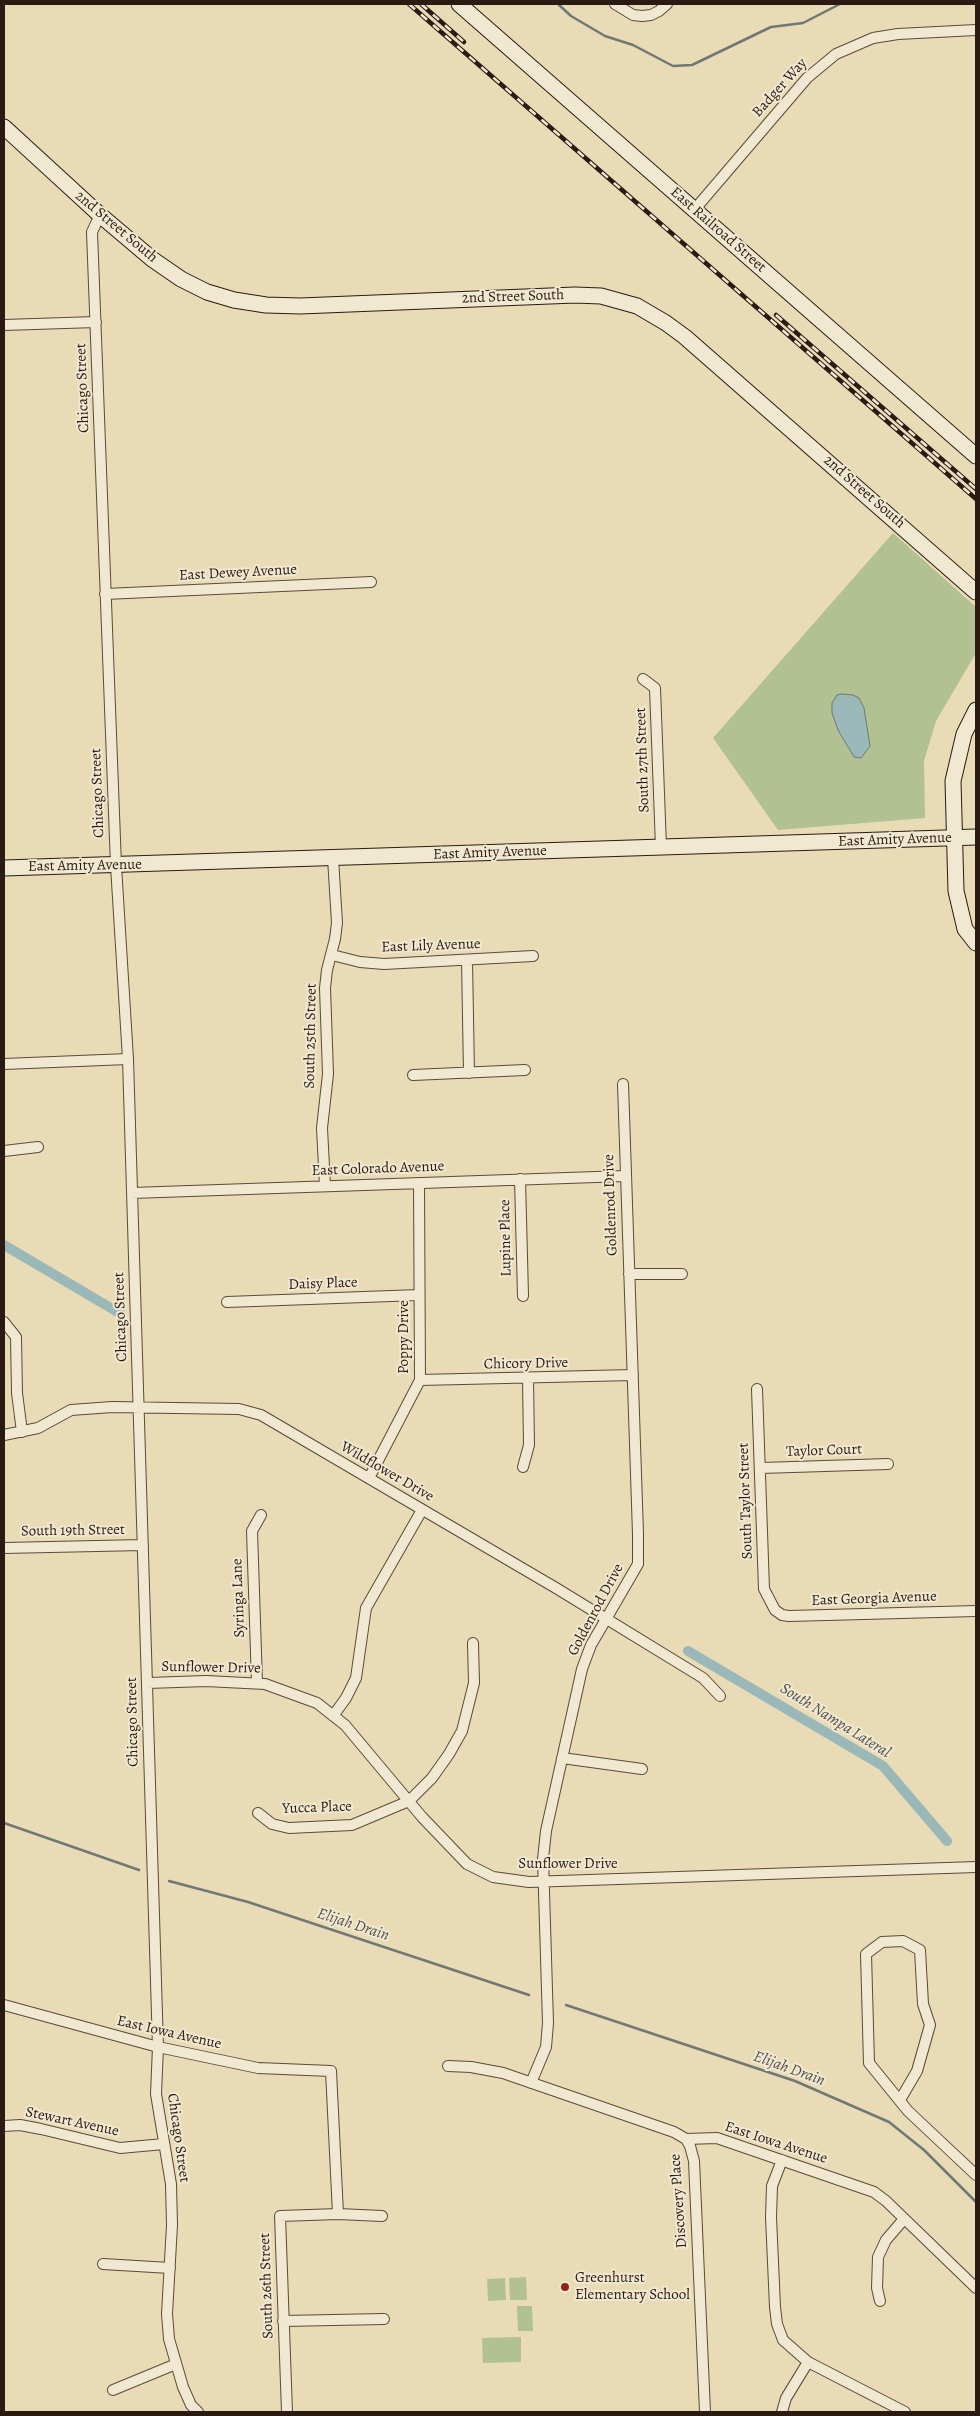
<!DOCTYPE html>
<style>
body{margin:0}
#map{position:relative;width:980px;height:2416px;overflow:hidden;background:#e8dbb6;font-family:Alegreya,serif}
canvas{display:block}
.frame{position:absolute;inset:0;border:5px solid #2a1a11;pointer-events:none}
</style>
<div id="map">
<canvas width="980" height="2416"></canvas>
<div class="frame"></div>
</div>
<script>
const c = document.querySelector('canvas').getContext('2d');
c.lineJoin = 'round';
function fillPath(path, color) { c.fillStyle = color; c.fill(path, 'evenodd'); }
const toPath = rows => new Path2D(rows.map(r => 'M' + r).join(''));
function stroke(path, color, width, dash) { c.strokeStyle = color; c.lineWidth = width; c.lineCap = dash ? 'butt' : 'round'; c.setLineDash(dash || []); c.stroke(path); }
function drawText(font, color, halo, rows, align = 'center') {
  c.font = font + ' Alegreya,serif'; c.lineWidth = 4; c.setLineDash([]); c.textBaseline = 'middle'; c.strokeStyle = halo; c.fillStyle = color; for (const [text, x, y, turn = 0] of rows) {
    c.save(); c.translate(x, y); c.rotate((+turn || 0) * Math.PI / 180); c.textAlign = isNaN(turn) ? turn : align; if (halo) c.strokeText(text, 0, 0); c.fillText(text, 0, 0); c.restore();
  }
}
fillPath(toPath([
 [893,533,976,607,976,653,936,721,924,761,925,818,778,830,713,738],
 [526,2277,527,2300,510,2300,509,2278],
 [505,2278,506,2300,488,2301,487,2279],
 [517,2306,532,2306,533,2331,518,2331],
 [521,2337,521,2362,483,2363,482,2338]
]), '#b1c192');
const water = toPath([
 [842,694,853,695,859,698,864,708,870,746,861,758,854,757,838,730,832,713,832,703,837,695,842,694]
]);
fillPath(water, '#9bb8b8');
stroke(water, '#6e7975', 1);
stroke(toPath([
 [558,4,571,16,605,36,633,45,673,66,692,65,771,27,803,23,840,4],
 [4,1823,139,1870],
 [169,1881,248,1902,529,1995],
 [566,2005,795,2081,889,2122,924,2150,976,2202]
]), '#6e7975', 2.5);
stroke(toPath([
 [4,1245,121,1314],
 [688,1651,883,1766,947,1841]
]), '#9bb8b8', 10);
const street = toPath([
 [615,4,633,15,642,16,651,15,659,11,667,4],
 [695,209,807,78,836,54,873,38,898,34,976,30],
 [100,215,92,232,116,866,128,1059,158,2047,156,2094,171,2184,172,2225,167,2314,169,2339,183,2387,191,2405,198,2412],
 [4,325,96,322],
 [105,594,371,582],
 [643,679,655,688,661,847],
 [332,955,360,962,384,964,533,956],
 [467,960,469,1073],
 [4,1064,128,1059],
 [413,1075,525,1070],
 [4,1151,38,1147],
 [520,1179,523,1296],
 [325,1186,322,1128,328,1074,325,988,327,970,335,939,337,923,333,858],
 [132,1193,625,1176],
 [629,1274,682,1274],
 [227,1302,419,1295],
 [4,1322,16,1337,17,1393,22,1432],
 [420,1380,633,1375],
 [757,1389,764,1589,775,1610,782,1615,789,1616,976,1611],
 [4,1435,38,1428,71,1410,112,1407,239,1409,261,1415,556,1588,703,1678,720,1696],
 [523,1467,529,1445,528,1379],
 [761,1468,888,1464],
 [369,1478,420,1380,419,1183],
 [4,1548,143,1545],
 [148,1683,206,1681,265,1684,317,1703,345,1725,422,1817,467,1864,493,1877,529,1882,976,1867],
 [257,1683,252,1531,261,1515],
 [333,1716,346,1698,356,1678,366,1608,422,1510],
 [562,1758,642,1769],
 [258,1813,272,1824,289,1828,352,1825,409,1801,432,1778,449,1754,462,1731,474,1683,473,1643],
 [4,2005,158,2047,258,2068,331,2071,338,2214],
 [448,2066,471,2067,503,2073,674,2132,686,2139,717,2138,874,2192,886,2201,976,2288],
 [531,2083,546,2047,548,2023,543,1859,546,1831,582,1669,591,1645,638,1564,638,1534,623,1084],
 [900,2100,917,2071,930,2025,923,2004,920,1950,903,1941,882,1942,866,1954,869,2063,908,2111,976,2175],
 [4,2126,20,2125,41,2129,120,2148,164,2144],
 [686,2139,690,2146,694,2161,705,2412],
 [782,2160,772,2186,771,2217,775,2307,777,2324,783,2340,808,2362,905,2412],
 [103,2264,170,2268],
 [880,2301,877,2288,878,2257,886,2240,904,2219],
 [283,2321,384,2319],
 [113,2390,176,2364],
 [287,2412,280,2216,338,2214,382,2216],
 [782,2412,786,2398,808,2362]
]);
const secondary = toPath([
 [459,4,976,456],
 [4,127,100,215,152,259,181,279,207,292,234,300,266,305,300,306,575,295,601,296,637,306,666,323,685,337,976,592],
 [976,710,964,734,953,781,956,891,965,929,976,943],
 [4,868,976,837]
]);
stroke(street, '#5a4a3a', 12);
stroke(secondary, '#2a1a11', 17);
stroke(street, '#f0e8d0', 10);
stroke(secondary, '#f0e8d0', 15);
const rail = toPath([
 [409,4,976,499],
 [421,4,464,42],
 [776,315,976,489]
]);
stroke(rail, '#2a1a11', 4.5);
stroke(rail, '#f0e8d0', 2.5, [8]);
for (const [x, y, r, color] of [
 [565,2287,5,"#8f2418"]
]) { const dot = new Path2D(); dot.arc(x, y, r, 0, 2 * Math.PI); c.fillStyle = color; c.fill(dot); stroke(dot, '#f0e8d0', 2); }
drawText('15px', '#2a1a11', '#f0e8d0', [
 ["Badger Way",780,88,-48],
 ["2nd Street South",116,227,40],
 ["East Railroad Street",718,230,41],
 ["2nd Street South",513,297,-2],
 ["Chicago Street",83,388,-92],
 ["2nd Street South",864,492,41],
 ["East Dewey Avenue",238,573,-3],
 ["South 27th Street",643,760,-92],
 ["Chicago Street",98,793,-92],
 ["East Amity Avenue",895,840,-2],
 ["East Amity Avenue",490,853,-2],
 ["East Amity Avenue",85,866,-1],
 ["East Lily Avenue",431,946,-2],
 ["South 25th Street",311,1036,-89],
 ["East Colorado Avenue",378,1169,-2],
 ["Goldenrod Drive",611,1205,-92],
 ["Lupine Place",506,1238,-91],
 ["Daisy Place",323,1284,-2],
 ["Chicago Street",121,1317,-92],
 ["Poppy Drive",404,1337,-90],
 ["Chicory Drive",526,1364,-1],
 ["Taylor Court",824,1451,-2],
 ["Wildflower Drive",387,1472,30],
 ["South Taylor Street",746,1501,-92],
 ["South 19th Street",73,1531,-1],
 ["Syringa Lane",239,1598,-92],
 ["East Georgia Avenue",874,1599,-2],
 ["Goldenrod Drive",596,1610,-62],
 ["Sunflower Drive",211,1668,1],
 ["Chicago Street",133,1722,-91],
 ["Yucca Place",317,1808,-2],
 ["Sunflower Drive",568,1864],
 ["East Iowa Avenue",169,2033,13],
 ["Stewart Avenue",72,2122,12],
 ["Chicago Street",178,2138,82],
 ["East Iowa Avenue",776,2143,18],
 ["Discovery Place",679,2201,-94],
 ["South 26th Street",267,2286,-92]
]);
drawText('15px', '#2a1a11', '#f0e8d0', [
 ["Greenhurst",575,2278],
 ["Elementary School",575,2295]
], 'left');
drawText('italic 16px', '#52514b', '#f0e8d0', [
 ["South Nampa Lateral",835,1721,32],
 ["Elijah Drain",353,1925,18],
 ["Elijah Drain",789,2069,20]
]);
</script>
